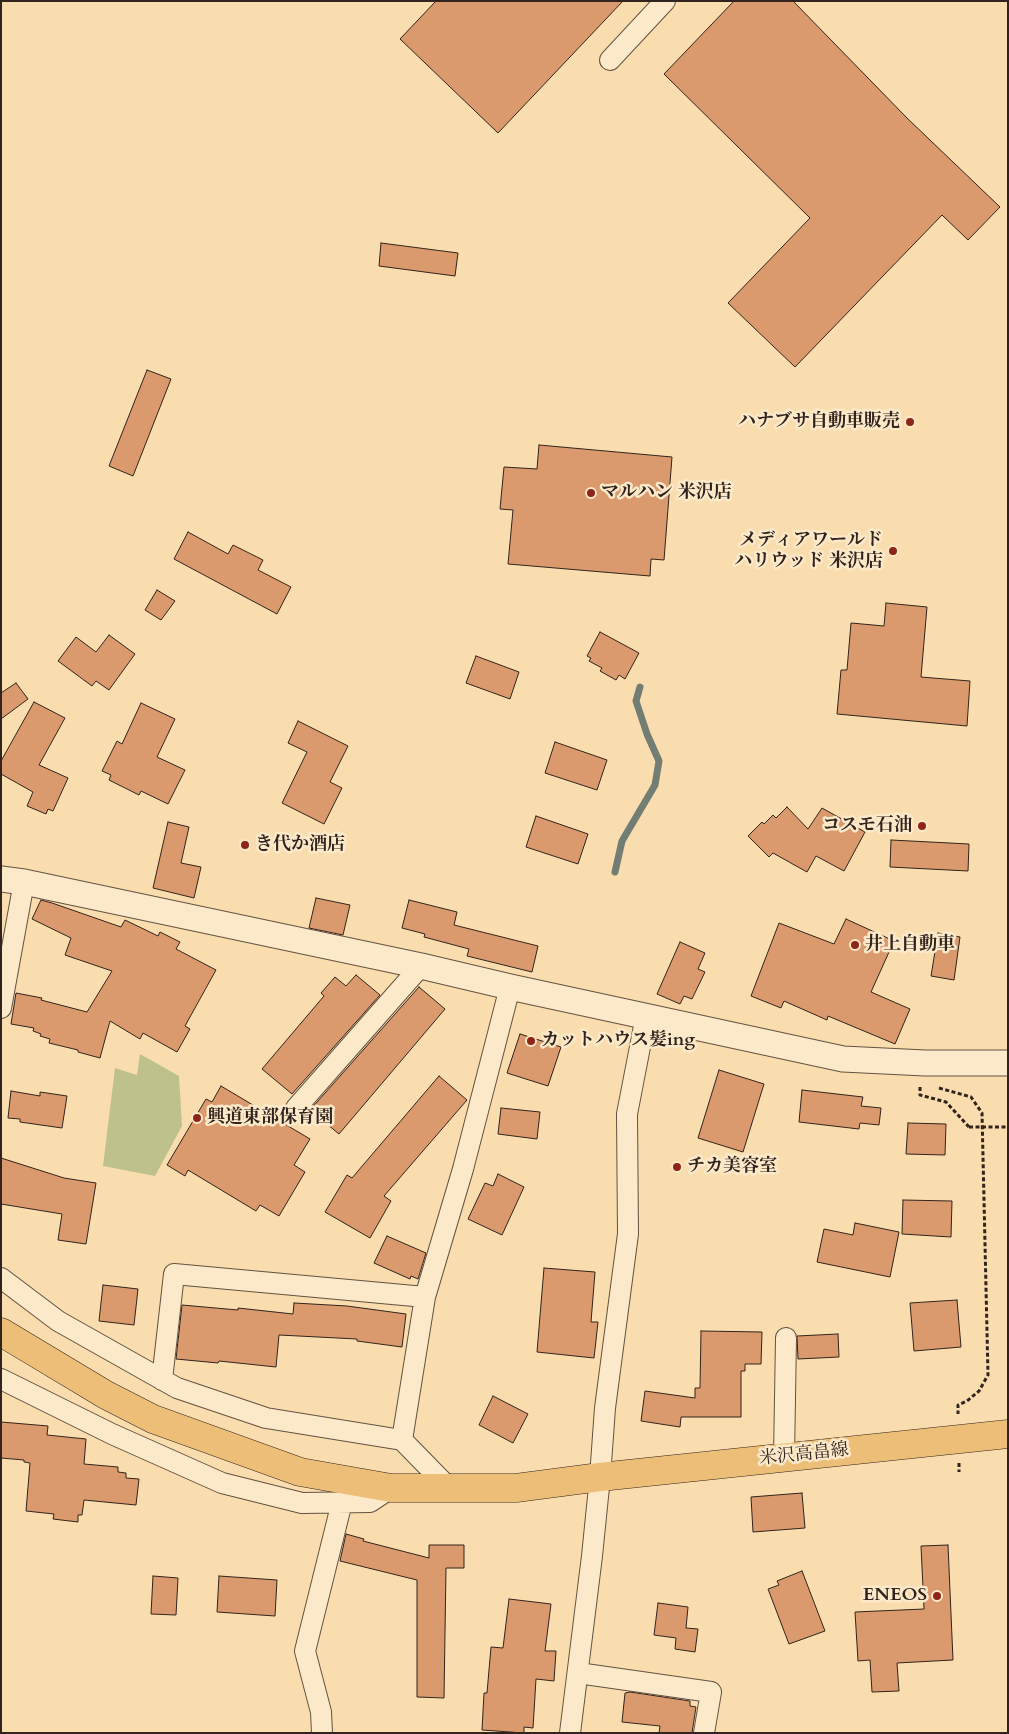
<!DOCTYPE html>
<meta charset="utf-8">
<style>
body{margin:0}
#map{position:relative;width:1009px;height:1734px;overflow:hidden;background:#faddae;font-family:Cardo,serif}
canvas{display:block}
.frame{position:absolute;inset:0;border:2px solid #31231d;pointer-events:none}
</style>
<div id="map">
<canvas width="1009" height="1734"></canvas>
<div class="frame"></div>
</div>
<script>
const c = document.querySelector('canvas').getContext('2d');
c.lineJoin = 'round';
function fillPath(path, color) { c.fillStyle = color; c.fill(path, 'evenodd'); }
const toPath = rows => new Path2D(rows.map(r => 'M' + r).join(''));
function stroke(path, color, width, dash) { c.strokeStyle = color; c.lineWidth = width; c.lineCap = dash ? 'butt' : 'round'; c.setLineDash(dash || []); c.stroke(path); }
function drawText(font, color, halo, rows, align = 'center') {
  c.font = font + ' Cardo,"Noto Serif JP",serif'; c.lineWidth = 5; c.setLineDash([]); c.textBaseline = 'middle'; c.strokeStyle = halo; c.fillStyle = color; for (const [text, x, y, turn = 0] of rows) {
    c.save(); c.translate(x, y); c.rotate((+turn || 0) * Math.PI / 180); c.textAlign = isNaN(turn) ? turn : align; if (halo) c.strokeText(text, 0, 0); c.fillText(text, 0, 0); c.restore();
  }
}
fillPath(toPath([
 [140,1054,179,1076,182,1126,155,1176,103,1166,115,1068,137,1075]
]), '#bec18b');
stroke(toPath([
 [615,872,622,841,655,785,659,761,647,734,636,701,640,687]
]), '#727e73', 7);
const building = toPath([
 [436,1,623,1,498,133,400,39,436,1],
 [734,1,793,1,907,118,1000,207,968,240,942,215,795,367,728,303,810,218,664,74,734,1],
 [381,243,458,253,455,276,379,266,381,243],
 [147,370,171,379,133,476,109,466,147,370],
 [539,445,672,457,664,560,651,559,650,576,508,564,513,510,500,509,504,467,537,469,539,445],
 [188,532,228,554,233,545,263,560,258,570,291,587,277,614,174,559,188,532],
 [157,590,175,601,161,620,145,610,157,590],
 [886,603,927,607,921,677,970,681,967,726,837,714,841,670,847,670,851,623,884,626,886,603],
 [600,632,639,653,625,679,619,675,616,680,600,671,602,668,589,661,591,658,587,656,600,632],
 [109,635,135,654,109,690,96,681,92,686,58,661,76,637,96,652,109,635],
 [476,656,519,672,510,699,466,683,476,656],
 [16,683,28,699,1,719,1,693,16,683],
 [34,702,65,718,39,765,68,778,53,811,48,809,46,814,27,806,33,792,1,774,1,761,34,702],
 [141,703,175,719,157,757,185,770,168,804,141,791,139,795,109,780,111,775,102,771,117,741,122,744,141,703],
 [298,721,348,746,330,782,342,788,324,824,282,803,307,752,288,743,298,721],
 [555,742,607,760,597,790,545,773,555,742],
 [787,807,808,829,822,808,865,832,844,871,816,856,807,872,773,853,769,857,748,836,762,822,764,824,773,815,776,818,787,807],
 [536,816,588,834,578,864,526,847,536,816],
 [168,822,189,827,181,863,201,867,194,898,153,888,168,822],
 [891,840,969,844,968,871,890,867,891,840],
 [316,898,350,905,343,935,309,928,316,898],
 [41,900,52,903,121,927,125,920,158,936,160,932,180,942,176,949,216,970,185,1026,190,1029,177,1052,143,1033,140,1039,110,1021,100,1058,78,1052,78,1050,49,1043,50,1039,40,1036,41,1034,33,1031,34,1028,11,1024,16,993,42,998,41,1000,87,1012,112,971,65,955,71,938,32,919,41,900],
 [409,900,457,912,454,925,538,946,532,972,467,956,469,949,424,937,425,934,402,928,409,900],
 [846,919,894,941,871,992,910,1009,895,1044,828,1016,827,1020,784,1001,781,1008,751,996,779,923,834,944,846,919],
 [938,933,960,937,954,980,931,976,938,933],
 [680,942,705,953,698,969,705,972,692,999,684,996,680,1004,657,994,680,942],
 [356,975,380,995,292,1094,262,1069,324,996,321,993,335,977,346,986,356,975],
 [419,987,445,1009,339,1134,310,1110,419,987],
 [520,1034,561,1047,548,1086,507,1073,520,1034],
 [719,1070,764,1084,743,1152,698,1138,719,1070],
 [439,1076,467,1100,384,1196,391,1201,370,1238,325,1212,347,1175,352,1178,439,1076],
 [221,1086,310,1139,294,1165,305,1172,279,1216,260,1205,256,1211,188,1170,185,1176,167,1165,206,1099,212,1102,221,1086],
 [802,1090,863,1097,861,1106,881,1108,879,1125,860,1123,859,1129,799,1122,802,1090],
 [11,1091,40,1096,40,1092,67,1096,62,1128,20,1122,20,1119,8,1118,11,1091],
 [501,1108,540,1112,537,1139,498,1134,501,1108],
 [908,1123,946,1124,945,1155,906,1154,908,1123],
 [1,1158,64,1178,96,1183,86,1244,58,1240,62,1214,1,1204,1,1158],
 [498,1174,524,1187,502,1235,468,1219,485,1183,493,1186,498,1174],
 [903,1200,952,1201,951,1237,902,1234,903,1200],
 [855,1223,899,1232,890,1277,817,1262,824,1229,853,1235,855,1223],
 [387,1236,426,1253,418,1279,411,1276,410,1279,374,1263,387,1236],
 [544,1268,595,1272,591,1322,598,1322,594,1358,537,1352,544,1268],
 [103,1285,138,1289,134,1325,99,1321,103,1285],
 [957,1300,961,1347,914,1351,910,1303,957,1300],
 [294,1303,347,1306,406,1314,402,1347,357,1341,357,1339,279,1335,276,1367,219,1361,218,1363,176,1359,182,1305,238,1310,238,1308,293,1314,294,1303],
 [701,1331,762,1332,761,1364,745,1364,745,1371,741,1371,741,1417,681,1417,680,1427,641,1421,645,1391,695,1398,695,1388,700,1388,701,1331],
 [838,1334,839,1357,798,1359,797,1336,838,1334],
 [493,1396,528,1414,513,1443,479,1425,493,1396],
 [1,1422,48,1426,47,1435,86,1439,84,1464,118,1467,118,1472,126,1473,126,1478,139,1479,136,1505,84,1500,82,1515,78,1515,78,1522,53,1519,54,1514,26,1511,30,1463,24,1462,24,1460,1,1458,1,1422],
 [802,1493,805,1528,753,1532,751,1497,802,1493],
 [346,1534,364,1539,363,1541,429,1558,429,1545,464,1545,464,1568,446,1568,444,1698,417,1697,417,1580,340,1561,346,1534],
 [948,1545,953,1660,897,1663,899,1691,872,1692,870,1660,858,1661,855,1612,924,1609,921,1546,948,1545],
 [802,1571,825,1631,789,1644,768,1589,779,1585,777,1581,802,1571],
 [153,1576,178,1578,176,1615,151,1614,153,1576],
 [219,1576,277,1580,275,1616,217,1612,219,1576],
 [509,1599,551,1604,545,1651,556,1651,554,1681,536,1679,533,1728,524,1727,524,1733,482,1730,484,1693,487,1693,491,1647,503,1648,509,1599],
 [658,1603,688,1607,686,1628,698,1629,695,1652,675,1649,676,1638,654,1635,658,1603],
 [630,1692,690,1701,690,1706,696,1707,692,1733,659,1733,660,1726,622,1722,625,1693,630,1692]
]);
fillPath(building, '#da9a6d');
stroke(building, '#31231d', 1);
const minor = toPath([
 [610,60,665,1],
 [1,1008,24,882],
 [296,1108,421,966],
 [1,1278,58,1321,177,1388,266,1418,402,1440,448,1487],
 [1,1379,112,1434,222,1483,302,1503,370,1502,391,1488],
 [162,1380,174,1274,425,1297],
 [402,1440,425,1297,463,1169,510,987],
 [784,1458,786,1338],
 [578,1673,711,1692,704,1733],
 [322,1733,321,1712,305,1651,342,1502],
 [570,1733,592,1556,600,1477,605,1408,628,1234,627,1114,646,1016]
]);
const tertiary = toPath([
 [1,879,24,882,421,966,510,987,843,1059,925,1063,1008,1063]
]);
const primary = toPath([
 [1,1332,106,1395,153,1419,300,1472,391,1488,516,1488,600,1477,1008,1434]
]);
stroke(minor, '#635241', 22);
stroke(tertiary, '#635241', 27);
stroke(primary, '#31231d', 29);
stroke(toPath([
 [920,1087,920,1095,946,1102,969,1127],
 [939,1088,971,1097,982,1113,988,1375,979,1391,967,1401,958,1405,958,1414],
 [959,1463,959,1472]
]), '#31231d', 3, [4, 2.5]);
stroke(minor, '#fce9ca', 20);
stroke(tertiary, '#fce9ca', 25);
stroke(primary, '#edbe77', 28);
stroke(toPath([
 [969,1127,1008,1127]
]), '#31231d', 3, [4, 2.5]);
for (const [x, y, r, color] of [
 [910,422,5,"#8f2418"],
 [591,493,5,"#8f2418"],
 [893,551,5,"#8f2418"],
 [922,826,5,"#8f2418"],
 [245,845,5,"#8f2418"],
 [855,945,5,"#8f2418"],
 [531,1041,5,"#8f2418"],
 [197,1118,5,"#8f2418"],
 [677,1167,5,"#8f2418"],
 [937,1596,5,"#8f2418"]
]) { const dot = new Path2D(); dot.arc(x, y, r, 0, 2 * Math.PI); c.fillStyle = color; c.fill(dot); stroke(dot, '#fce9ca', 2); }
drawText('bold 18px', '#31231d', '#fce9ca', [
 ["ハナブサ自動車販売",900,422,"right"],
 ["マルハン 米沢店",601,493],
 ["メディアワールド",883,541,"right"],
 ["ハリウッド 米沢店",883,562,"right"],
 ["コスモ石油",912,826,"right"],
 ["き代か酒店",255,845],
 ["井上自動車",865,945],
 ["カットハウス髪ing",541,1041],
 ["興道東部保育園",207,1118],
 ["チカ美容室",687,1167],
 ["ENEOS",927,1596,"right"]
], 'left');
drawText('18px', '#31231d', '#fce9ca', [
 ["米沢高畠線",804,1455,-6]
]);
</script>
